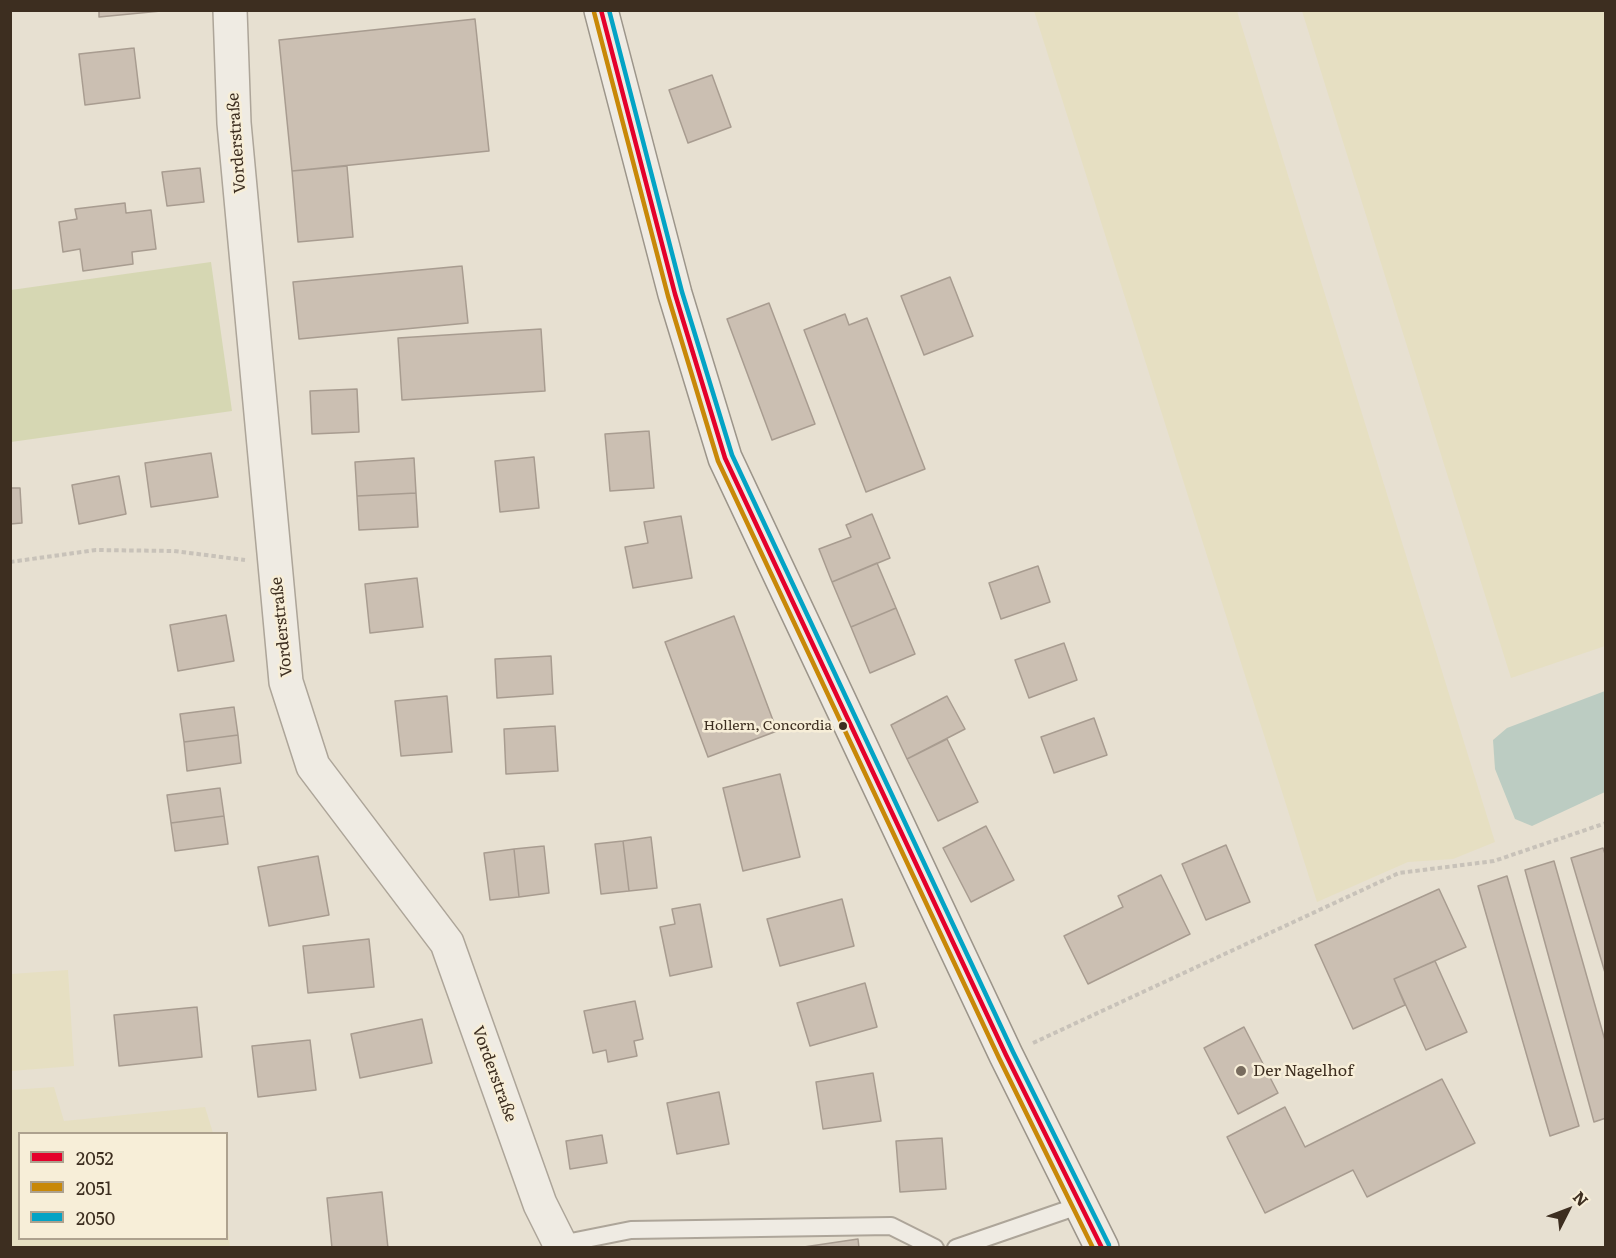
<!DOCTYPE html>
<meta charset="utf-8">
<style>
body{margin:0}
#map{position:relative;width:1616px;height:1258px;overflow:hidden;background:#e7e0d1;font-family:Literata,serif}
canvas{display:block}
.frame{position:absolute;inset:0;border:12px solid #3d2e20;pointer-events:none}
.legend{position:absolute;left:18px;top:1132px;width:210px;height:108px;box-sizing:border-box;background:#f7eed8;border:2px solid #ada18e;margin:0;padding:8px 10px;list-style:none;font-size:18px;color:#3d2e20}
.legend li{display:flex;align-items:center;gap:12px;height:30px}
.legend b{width:30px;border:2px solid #ada18e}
.north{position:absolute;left:1538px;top:1180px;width:60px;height:60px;-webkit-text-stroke:4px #f7eed8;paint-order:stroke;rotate:48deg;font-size:16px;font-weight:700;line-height:24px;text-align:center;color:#3d2e20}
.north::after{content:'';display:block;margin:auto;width:21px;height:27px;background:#3d2e20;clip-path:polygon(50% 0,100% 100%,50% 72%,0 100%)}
</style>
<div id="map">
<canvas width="1616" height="1258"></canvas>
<div class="frame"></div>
<ul class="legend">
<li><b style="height:8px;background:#e4002b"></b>2052</li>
<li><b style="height:8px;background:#c88808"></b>2051</li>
<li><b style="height:8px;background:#03a3c5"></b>2050</li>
</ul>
<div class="north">N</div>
</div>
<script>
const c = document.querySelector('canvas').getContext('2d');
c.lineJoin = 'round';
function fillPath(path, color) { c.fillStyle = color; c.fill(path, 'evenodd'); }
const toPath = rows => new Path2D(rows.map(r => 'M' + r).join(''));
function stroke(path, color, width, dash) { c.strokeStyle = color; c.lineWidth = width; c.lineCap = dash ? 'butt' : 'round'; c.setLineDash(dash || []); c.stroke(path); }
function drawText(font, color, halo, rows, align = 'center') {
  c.font = font + ' Literata,serif'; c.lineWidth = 5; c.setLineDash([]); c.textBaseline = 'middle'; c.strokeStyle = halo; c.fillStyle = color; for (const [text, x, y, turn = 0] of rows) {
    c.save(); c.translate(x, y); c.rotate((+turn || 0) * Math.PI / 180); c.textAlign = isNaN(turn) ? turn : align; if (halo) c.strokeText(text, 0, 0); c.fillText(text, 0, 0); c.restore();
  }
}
fillPath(toPath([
 [1034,11,1237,11,1495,842,1453,859,1408,862,1317,902],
 [1302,11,1605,11,1605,646,1511,678],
 [68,970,74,1066,11,1071,11,974],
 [54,1087,64,1121,205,1107,213,1133,20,1134,20,1238,226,1238,227,1221,230,1247,11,1247,11,1090]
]), '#e6dfc2');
fillPath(toPath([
 [211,262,232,411,11,442,11,290]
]), '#d6d7b3');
fillPath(toPath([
 [1605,691,1605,792,1532,826,1515,819,1495,769,1493,740,1507,728]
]), '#bcccc2');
const building = toPath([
 [99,10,161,10,161,11,99,17,99,10],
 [475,19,489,151,292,171,279,40,475,19],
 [134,48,140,98,85,105,79,54,134,48],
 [712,75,731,127,688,143,669,90,712,75],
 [347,166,353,237,298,242,292,171,347,166],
 [200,168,204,202,167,206,162,172,200,168],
 [125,203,126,213,151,210,156,249,132,252,133,264,83,271,80,249,63,252,59,222,77,219,75,209,125,203],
 [462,266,468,323,299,339,293,282,462,266],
 [950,277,973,336,924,355,901,296,950,277],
 [769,303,815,424,772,440,727,319,769,303],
 [845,314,849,325,867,318,925,469,866,492,804,330,845,314],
 [541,329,545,391,402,400,398,338,541,329],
 [357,389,359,432,312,434,310,391,357,389],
 [649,431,654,488,610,491,605,434,649,431],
 [211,453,218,497,151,507,145,463,211,453],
 [534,457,539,508,500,512,495,461,534,457],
 [414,458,416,493,357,496,355,462,414,458],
 [119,476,126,514,79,524,72,485,119,476],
 [10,488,20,488,22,523,10,524,10,488],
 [416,493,418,527,359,530,357,496,416,493],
 [872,514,890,558,832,582,819,549,851,537,846,525,872,514],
 [681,516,692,578,633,588,625,547,648,543,644,522,681,516],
 [877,563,896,608,851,627,832,582,877,563],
 [1038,566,1050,602,1001,619,989,583,1038,566],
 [417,578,423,627,370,633,365,584,417,578],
 [896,608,915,654,870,673,851,627,896,608],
 [226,615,234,661,178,671,170,625,226,615],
 [734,616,777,731,708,757,665,642,734,616],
 [1064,643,1077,680,1029,698,1015,660,1064,643],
 [551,656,553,694,497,698,495,659,551,656],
 [447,696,452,752,401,756,395,701,447,696],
 [947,696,965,729,907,759,891,725,947,696],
 [234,707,238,735,184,742,180,714,234,707],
 [1094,718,1107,755,1054,773,1041,737,1094,718],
 [555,726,558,771,506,774,504,729,555,726],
 [238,735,241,763,187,771,184,742,238,735],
 [947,739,978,802,938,821,907,759,947,739],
 [780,774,800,857,743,871,723,788,780,774],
 [220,788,224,816,171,823,167,795,220,788],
 [224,816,228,844,175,851,171,823,224,816],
 [986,826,1014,880,971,902,943,848,986,826],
 [651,837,657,888,629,891,623,841,651,837],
 [623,841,629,891,601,894,595,844,623,841],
 [1226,845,1250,902,1206,920,1182,864,1226,845],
 [544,846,549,893,519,897,514,849,544,846],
 [1603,848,1606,857,1606,976,1571,858,1603,848],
 [514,849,519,897,490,900,484,853,514,849],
 [318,856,329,915,269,926,258,867,318,856],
 [1554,861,1606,1044,1606,1118,1594,1122,1525,870,1554,861],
 [1161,875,1190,934,1088,984,1064,936,1123,907,1118,896,1161,875],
 [1507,876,1579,1126,1550,1136,1478,886,1507,876],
 [1439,889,1466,947,1394,979,1405,1005,1353,1029,1315,945,1439,889],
 [842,899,854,946,780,966,767,919,842,899],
 [700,904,712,967,670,976,660,927,675,924,672,909,700,904],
 [369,939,374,987,308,993,303,946,369,939],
 [1435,961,1467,1032,1426,1050,1394,979,1435,961],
 [865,983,877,1027,810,1046,797,1003,865,983],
 [635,1001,643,1039,634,1041,637,1056,608,1062,606,1050,593,1053,584,1011,635,1001],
 [197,1007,202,1057,119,1066,114,1015,197,1007],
 [422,1019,432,1063,360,1078,351,1034,422,1019],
 [1244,1027,1278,1093,1238,1114,1204,1048,1244,1027],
 [310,1040,316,1090,258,1097,252,1046,310,1040],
 [873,1073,881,1121,823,1129,816,1082,873,1073],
 [1442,1079,1475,1143,1367,1197,1353,1170,1265,1213,1227,1137,1285,1107,1305,1147,1442,1079],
 [719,1092,729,1144,677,1154,667,1103,719,1092],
 [602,1135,607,1163,570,1169,566,1141,602,1135],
 [942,1138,946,1189,900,1192,896,1141,942,1138],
 [382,1192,388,1248,332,1248,327,1198,382,1192],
 [858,1239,859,1248,797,1248,858,1239]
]);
fillPath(building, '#cbbfb2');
stroke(building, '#a89c90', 1.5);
const service = toPath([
 [561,1244,631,1230,891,1226,935,1248],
 [956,1248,1081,1205]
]);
const minor = toPath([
 [230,10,234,123,286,682,313,766,447,943,540,1204,562,1248]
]);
const secondary = toPath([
 [601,10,675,294,725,458,1006,1055,1102,1248]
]);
stroke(service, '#ada599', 20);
stroke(minor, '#ada599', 36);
stroke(secondary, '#9c958a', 36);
stroke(toPath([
 [10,562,96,550,174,551,245,560],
 [1033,1043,1399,873,1494,861,1606,823]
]), '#c8c2b9', 4, [4.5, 3]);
stroke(service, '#efebe3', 16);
stroke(minor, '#efebe3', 33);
stroke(secondary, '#efebe3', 33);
stroke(toPath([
 [601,10,675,294,725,458,1006,1055,1102,1248]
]), '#e4002b', 4.5);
stroke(toPath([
 [594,12,668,296,718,461,999,1058,1093,1248]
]), '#c88808', 4.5);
stroke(toPath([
 [609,10,682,292,732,455,1013,1052,1109,1245]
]), '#03a3c5', 4.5);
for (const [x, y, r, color] of [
 [843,726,5,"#3d2e20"],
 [1241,1071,6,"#786c5e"]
]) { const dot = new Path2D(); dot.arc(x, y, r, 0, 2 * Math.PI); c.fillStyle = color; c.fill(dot); stroke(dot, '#f7eed8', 2); }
drawText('14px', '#3d2e20', '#f7eed8', [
 ["Hollern, Concordia",832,726]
], 'right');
drawText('16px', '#3d2e20', '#f7eed8', [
 ["Vorderstraße",237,143,-94],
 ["Vorderstraße",282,627,-96],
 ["Vorderstraße",494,1074,70]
]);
drawText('16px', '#3d2e20', '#f7eed8', [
 ["Der Nagelhof",1253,1071]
], 'left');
</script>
